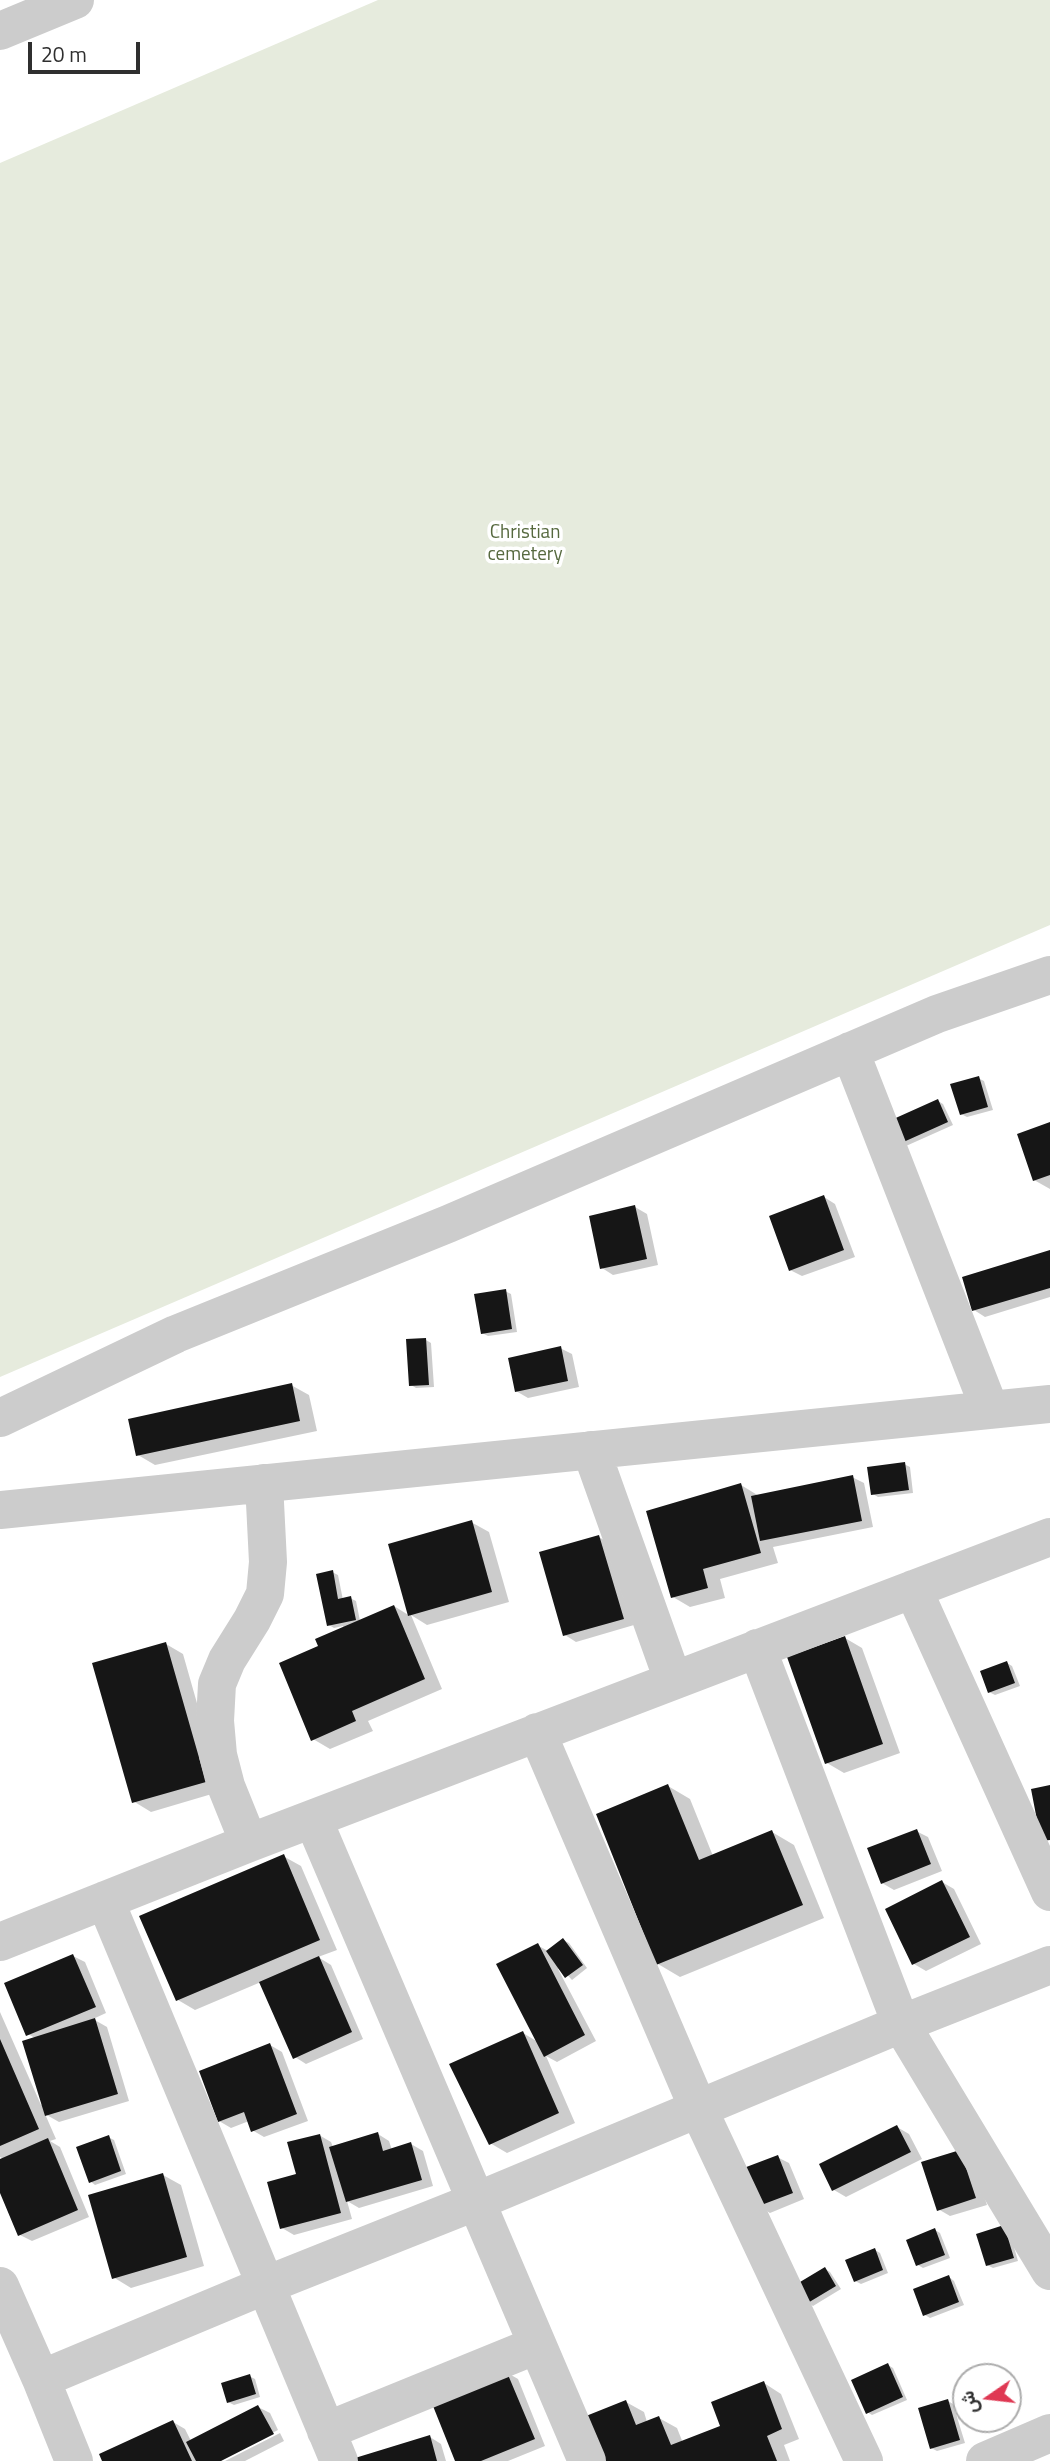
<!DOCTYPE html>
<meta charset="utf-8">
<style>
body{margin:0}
#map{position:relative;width:1050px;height:2461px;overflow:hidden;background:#fff;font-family:"Titillium Web",Vazirmatn,sans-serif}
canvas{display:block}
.north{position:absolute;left:952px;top:2363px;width:70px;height:70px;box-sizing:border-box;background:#fff;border:2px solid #acacac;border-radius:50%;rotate:256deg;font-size:19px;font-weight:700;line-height:28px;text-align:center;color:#2f2f2f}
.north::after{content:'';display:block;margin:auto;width:24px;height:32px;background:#df3853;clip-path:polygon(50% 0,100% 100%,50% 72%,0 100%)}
.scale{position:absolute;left:28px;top:42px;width:112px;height:32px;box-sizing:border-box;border:4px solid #2f2f2f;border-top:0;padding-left:9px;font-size:21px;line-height:24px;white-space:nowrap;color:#2f2f2f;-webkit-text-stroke:5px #fff;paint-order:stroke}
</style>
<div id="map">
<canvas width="1050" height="2461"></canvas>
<div class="north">ش</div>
<div class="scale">20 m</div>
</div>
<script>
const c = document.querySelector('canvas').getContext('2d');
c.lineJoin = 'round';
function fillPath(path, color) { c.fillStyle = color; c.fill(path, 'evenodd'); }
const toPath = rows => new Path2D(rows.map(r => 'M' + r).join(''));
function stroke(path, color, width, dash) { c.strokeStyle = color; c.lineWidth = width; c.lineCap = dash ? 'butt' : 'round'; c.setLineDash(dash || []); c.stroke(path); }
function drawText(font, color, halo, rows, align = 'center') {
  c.font = font + ' "Titillium Web",sans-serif'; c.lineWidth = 7; c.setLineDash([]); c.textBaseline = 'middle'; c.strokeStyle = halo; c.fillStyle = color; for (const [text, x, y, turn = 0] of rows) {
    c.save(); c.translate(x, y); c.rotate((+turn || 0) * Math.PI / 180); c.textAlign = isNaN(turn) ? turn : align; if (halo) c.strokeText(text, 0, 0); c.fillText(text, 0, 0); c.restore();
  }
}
fillPath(toPath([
 [378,0,1050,0,1050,925,0,1377,0,163]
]), '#e6ebdd');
fillPath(toPath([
 [978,1078,984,1081,993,1110,967,1117,961,1114],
 [938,1101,943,1104,953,1125,906,1146,901,1143],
 [1050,1124,1050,1189,1034,1180],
 [824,1197,835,1204,855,1257,802,1276,790,1270],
 [635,1207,647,1214,658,1265,613,1275,602,1268],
 [1050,1252,1050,1297,985,1317,974,1310],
 [505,1291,511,1294,517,1332,488,1336,482,1333],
 [426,1340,431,1343,434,1387,416,1388,411,1385],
 [560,1348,572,1354,579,1387,528,1398,516,1391],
 [291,1385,309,1395,317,1431,155,1465,138,1455],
 [904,1464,910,1467,913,1493,878,1497,873,1494],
 [852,1477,864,1483,873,1527,773,1547,778,1563,720,1579,725,1598,690,1607,673,1597,741,1485,759,1496],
 [471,1522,489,1532,509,1602,427,1625,411,1615,442,1689,368,1721,373,1731,330,1749,313,1739,320,1647,344,1628,343,1626,334,1628,329,1625,332,1572,338,1575,343,1600,350,1598,356,1601,360,1621,394,1606,410,1616,390,1545],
 [599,1537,610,1544,634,1625,576,1642,565,1635],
 [845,1638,862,1648,900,1753,844,1773,827,1763],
 [166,1644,183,1654,222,1791,151,1812,133,1801],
 [1007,1663,1012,1666,1020,1686,995,1695,989,1692],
 [668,1786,690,1799,713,1856,772,1832,794,1845,824,1918,680,1977,658,1964],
 [916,1831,928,1837,942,1871,894,1890,882,1883],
 [283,1856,301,1866,337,1950,318,1957,331,1965,363,2039,306,2064,295,2057,261,1982,195,2010,178,2000],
 [942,1882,954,1889,981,1944,926,1971,914,1964,887,1910],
 [563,1940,569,1943,587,1968,572,1980,560,1967,558,1969,596,2041,557,2062,546,2056,575,2123,507,2153,490,2143,523,2033,538,2042,537,1945,548,1951],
 [73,1956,85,1962,106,2013,93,2019,107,2027,129,2101,59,2122,45,2114,56,2139,50,2141,60,2147,89,2217,32,2241,20,2235,0,2188,0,2161,4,2159,0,2157,0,2012,41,2105,43,2104,35,2038,28,2034],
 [270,2045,282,2052,308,2121,264,2137,252,2130,249,2121,231,2128,219,2121],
 [897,2127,909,2134,922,2159,846,2197,834,2190],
 [378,2134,389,2141,392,2150,411,2144,423,2151,433,2186,359,2208,347,2201,352,2219,294,2235,282,2228,298,2175,319,2135,331,2142,333,2147],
 [108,2137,114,2140,126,2174,95,2185,90,2181],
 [777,2157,789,2163,804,2199,770,2213,758,2206],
 [972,2159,987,2205,950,2216,938,2209],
 [163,2175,181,2185,204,2266,131,2288,113,2277],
 [935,2230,940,2233,950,2258,923,2268,918,2265],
 [1009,2230,1018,2261,993,2268,987,2265],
 [875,2250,880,2253,888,2273,861,2284,855,2281],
 [825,2269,830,2272,841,2289,813,2306,807,2302],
 [949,2277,954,2281,964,2305,930,2318,925,2315],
 [888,2365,893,2368,907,2400,872,2415,867,2412],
 [506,2372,518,2379,545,2446,508,2461,457,2461],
 [249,2376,255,2379,260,2397,234,2405,228,2402],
 [764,2383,781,2394,799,2439,784,2445,790,2461,599,2461,626,2402,644,2412,647,2422,659,2418,677,2428,683,2443,722,2427],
 [966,2389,966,2406,963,2404,959,2391],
 [948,2401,953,2404,965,2443,937,2451,931,2448],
 [258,2407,270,2413,278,2430,217,2461,104,2461,173,2422,185,2429,191,2441],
 [280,2433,284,2441,245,2461,225,2461],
 [430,2437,441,2444,446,2461,357,2461]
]), '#0003');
fillPath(toPath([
 [979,1076,988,1107,960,1115,950,1084],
 [938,1099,948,1122,899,1144,889,1121],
 [1050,1122,1050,1175,1033,1181,1017,1134],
 [824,1195,844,1250,789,1271,769,1216],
 [635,1205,647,1259,600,1269,589,1216],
 [1050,1250,1050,1288,972,1311,962,1277],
 [506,1289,512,1329,481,1334,474,1294],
 [426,1338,429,1385,409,1386,406,1339],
 [561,1346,568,1381,515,1392,508,1358],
 [292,1383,300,1421,136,1456,128,1419],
 [905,1462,909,1490,871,1495,867,1467],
 [853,1475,862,1521,760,1541,751,1496],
 [741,1483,761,1553,703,1569,708,1588,671,1598,646,1511],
 [472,1520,492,1592,408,1616,388,1544],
 [599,1535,624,1619,563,1636,539,1552],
 [333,1570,338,1599,351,1596,356,1620,327,1626,316,1574],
 [394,1605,425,1679,352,1711,356,1721,311,1741,279,1663,318,1646,315,1639],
 [845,1636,883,1744,825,1764,787,1657],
 [166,1642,206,1782,132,1803,92,1663],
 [1007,1661,1015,1683,988,1693,980,1671],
 [668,1784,699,1860,772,1830,803,1905,656,1965,596,1814],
 [1050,1785,1050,1840,1041,1841,1031,1789],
 [917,1829,931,1864,881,1884,867,1848],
 [284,1854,320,1940,176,2001,139,1916],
 [942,1880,970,1937,912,1965,885,1909],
 [563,1938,583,1965,565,1978,546,1951],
 [538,1943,585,2035,544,2057,496,1964],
 [73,1954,96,2007,26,2036,4,1983],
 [319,1956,352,2032,293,2059,259,1982],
 [95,2018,118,2094,45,2116,22,2041],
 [523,2031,559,2113,489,2145,449,2064],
 [0,2039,39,2129,0,2146],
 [270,2043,297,2114,251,2132,244,2112,218,2122,199,2071],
 [897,2125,911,2152,832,2191,819,2164],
 [378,2132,383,2151,411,2142,422,2180,346,2202,329,2147],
 [320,2134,341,2213,280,2229,267,2182,296,2174,287,2142],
 [109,2135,121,2171,89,2183,76,2147],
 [48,2138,78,2210,18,2236,0,2193,0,2159],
 [960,2150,976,2198,937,2211,921,2162],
 [778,2155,793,2193,756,2207,741,2169],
 [163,2173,187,2257,112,2279,88,2195],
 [1004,2225,1014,2258,986,2266,976,2234],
 [935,2228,945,2255,916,2266,906,2240],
 [875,2248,883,2270,854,2282,845,2260],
 [825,2267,836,2286,806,2304,795,2285],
 [949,2275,959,2302,923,2316,913,2289],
 [888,2363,903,2397,866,2414,851,2380],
 [506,2370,535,2439,481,2461,455,2461,431,2401],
 [250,2374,256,2394,227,2403,221,2383],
 [764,2381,782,2429,767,2436,777,2461,597,2461,581,2418,626,2400,636,2425,659,2416,671,2445,720,2426,711,2402],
 [948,2399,960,2440,930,2449,918,2408],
 [258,2405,274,2434,221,2461,196,2461,186,2442],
 [173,2420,192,2461,102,2461,99,2454],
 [430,2435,437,2461,356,2461,355,2458]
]), '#161616');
stroke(toPath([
 [0,31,75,0],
 [850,1051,990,1410],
 [0,1418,176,1334,448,1224,937,1014,1050,975],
 [591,1450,673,1680],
 [0,1510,1050,1404],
 [913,1589,1050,1892],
 [757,1648,901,2024,1050,2271],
 [537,1732,698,2108,864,2461],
 [313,1819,587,2461],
 [249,1843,226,1786,218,1755,215,1721,217,1684,227,1660,252,1620,265,1594,268,1562,264,1483],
 [105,1900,339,2461],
 [0,1942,249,1843,1050,1537],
 [0,2286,41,2379,74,2461],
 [41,2379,266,2285,477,2201,901,2024,1050,1965],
 [326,2431,537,2345],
 [985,2461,1050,2433]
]), '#ccc', 38);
drawText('19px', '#56693e', '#fff', [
 ["Christian",525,533],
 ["cemetery",525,555]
]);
</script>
